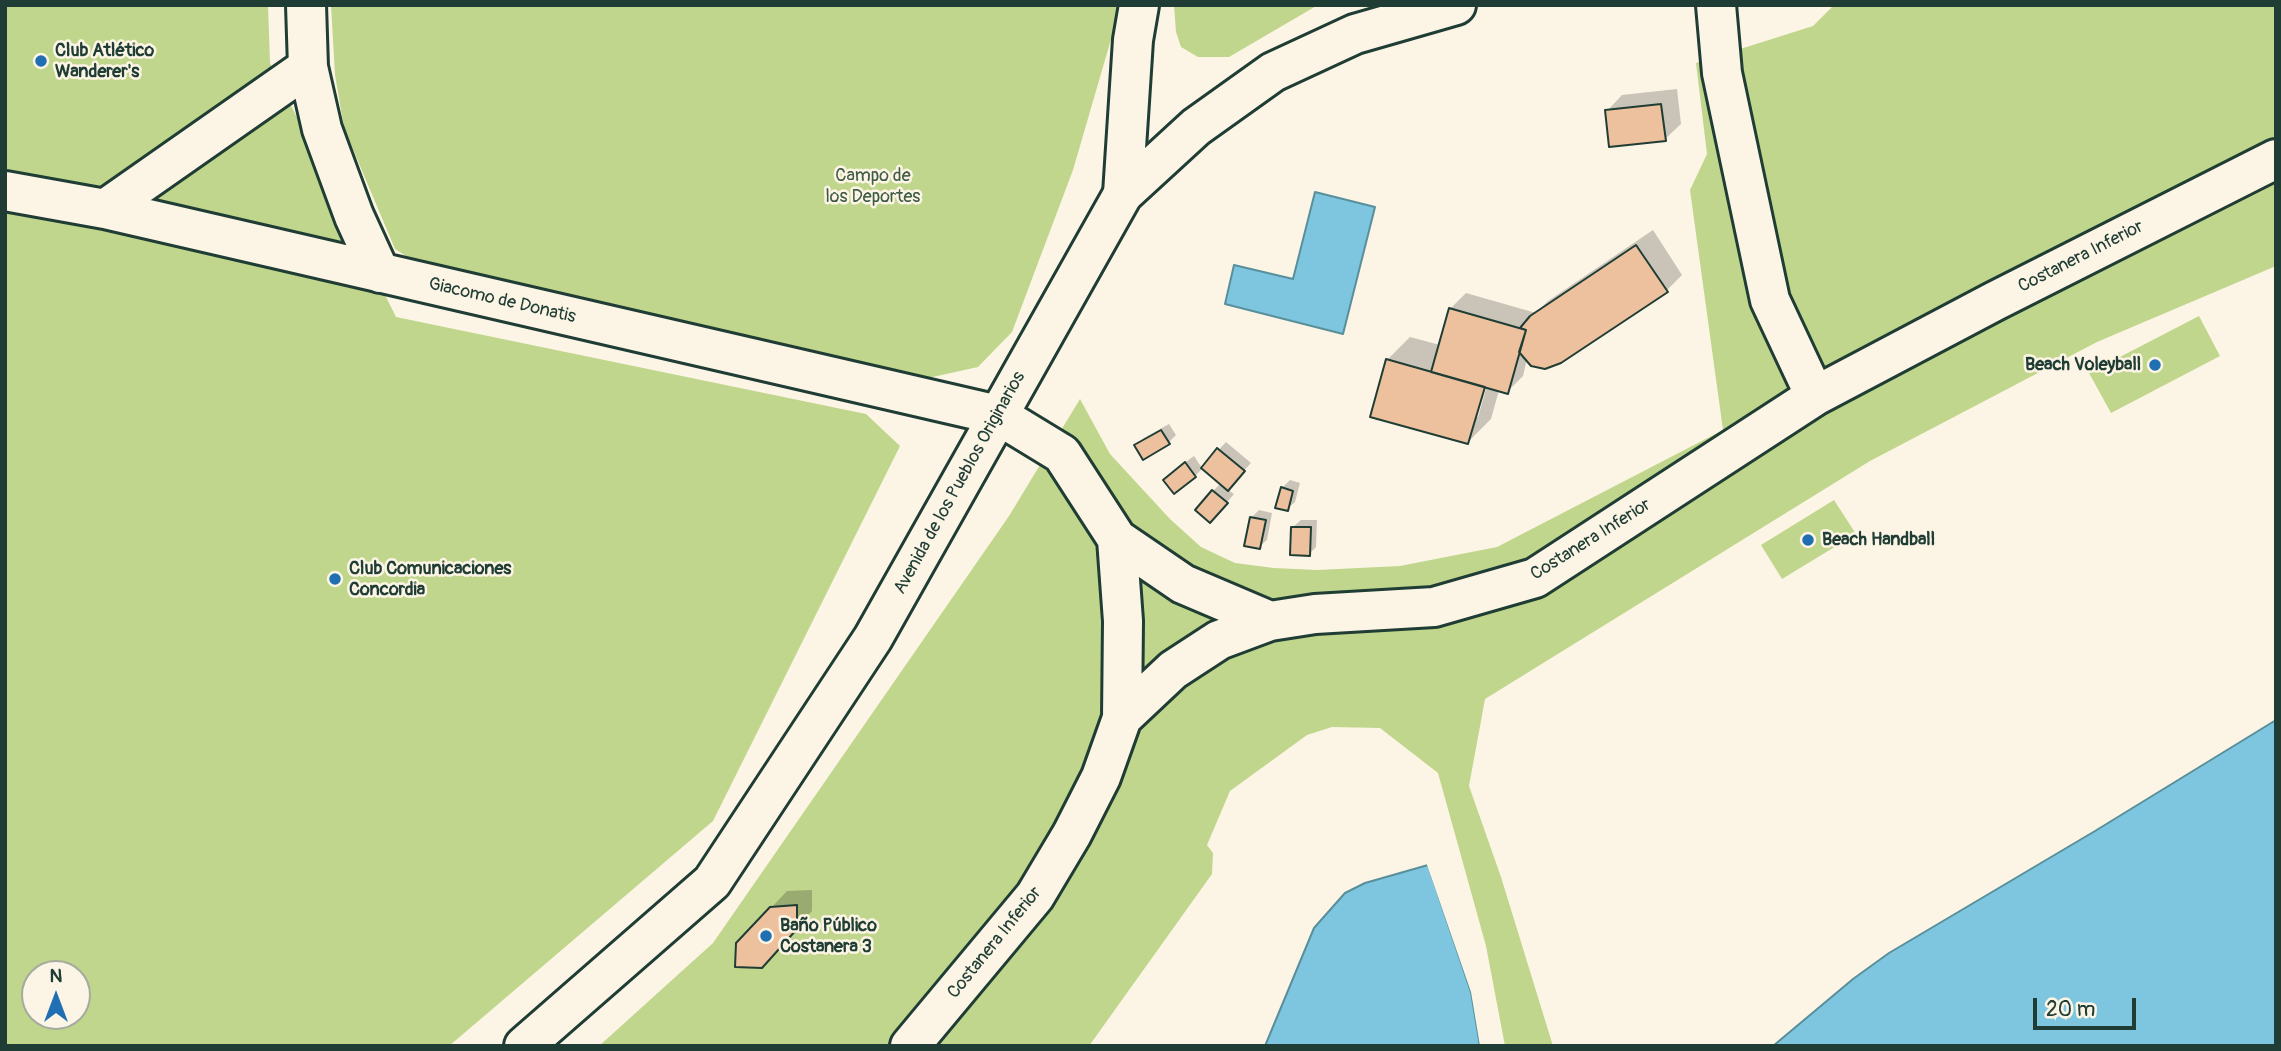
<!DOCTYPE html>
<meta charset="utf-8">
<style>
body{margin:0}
#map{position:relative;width:2281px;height:1051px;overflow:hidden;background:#fcf5e5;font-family:Pangolin,sans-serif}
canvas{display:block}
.frame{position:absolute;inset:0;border:7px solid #1f3d34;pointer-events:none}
.north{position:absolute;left:21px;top:960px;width:70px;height:70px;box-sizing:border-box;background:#fcf5e5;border:2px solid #a4ab9e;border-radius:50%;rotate:0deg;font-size:19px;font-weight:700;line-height:28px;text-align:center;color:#1f3d34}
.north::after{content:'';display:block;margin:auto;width:24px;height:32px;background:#1f6fb2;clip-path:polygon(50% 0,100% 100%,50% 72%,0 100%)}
.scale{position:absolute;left:2033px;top:998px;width:103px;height:32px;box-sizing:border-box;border:4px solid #1f3d34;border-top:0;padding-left:9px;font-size:21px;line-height:24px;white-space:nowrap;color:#1f3d34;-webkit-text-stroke:5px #fcf5e5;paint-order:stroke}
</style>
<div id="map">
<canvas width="2281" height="1051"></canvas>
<div class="frame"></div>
<div class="north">N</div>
<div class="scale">20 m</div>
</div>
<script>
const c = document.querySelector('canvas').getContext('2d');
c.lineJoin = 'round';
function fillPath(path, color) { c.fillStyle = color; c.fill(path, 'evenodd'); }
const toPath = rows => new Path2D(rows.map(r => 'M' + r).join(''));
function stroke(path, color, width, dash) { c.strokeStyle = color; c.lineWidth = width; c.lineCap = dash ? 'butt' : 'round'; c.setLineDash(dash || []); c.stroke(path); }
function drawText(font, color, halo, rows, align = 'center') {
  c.font = font + ' Pangolin,sans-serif'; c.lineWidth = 5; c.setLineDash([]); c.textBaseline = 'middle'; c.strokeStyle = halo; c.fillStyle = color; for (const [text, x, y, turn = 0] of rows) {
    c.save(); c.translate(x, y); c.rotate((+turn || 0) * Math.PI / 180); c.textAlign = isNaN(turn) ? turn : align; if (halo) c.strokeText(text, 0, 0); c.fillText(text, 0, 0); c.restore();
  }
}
fillPath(toPath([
 [5,5,268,5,270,63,396,317,866,414,900,446,713,821,449,1046,5,1046],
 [35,974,77,974,77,1016,35,1016],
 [331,5,1121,5,1073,170,1012,332,978,367,910,382,414,261,395,249,344,128,335,75],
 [1174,5,1318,5,1229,57,1198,57,1181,47,1176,32],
 [1834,5,2276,5,2276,266,2097,342,1870,461,1485,699,1469,786,1501,877,1553,1046,1505,1046,1486,946,1438,773,1380,728,1332,727,1307,735,1230,791,1207,845,1213,853,1212,874,1089,1046,599,1046,713,943,1009,516,1080,399,1110,454,1170,519,1201,547,1235,563,1274,568,1317,570,1400,566,1497,547,1723,430,1690,190,1707,154,1696,63,1813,26],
 [2199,316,2220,356,2111,413,2089,373],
 [1834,500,1856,534,1782,579,1761,545]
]), '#c0d68c');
const water = toPath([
 [1315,192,1375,207,1343,334,1225,304,1234,265,1293,279,1315,192],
 [2276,720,2276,1046,1773,1046,1853,979,1889,953,2095,831,2276,720],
 [1428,865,1471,992,1480,1046,1265,1046,1314,928,1345,893,1365,883,1428,865]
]);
fillPath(water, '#7ec6df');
stroke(water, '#588f9b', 2);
fillPath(toPath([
 [1426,862,1431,864,1474,991,1484,1046,1480,1046,1471,992]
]), '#fcf5e5');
fillPath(toPath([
 [1677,89,1681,124,1665,139,1607,111,1622,95],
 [1653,230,1682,275,1667,290,1527,359,1523,376,1507,392,1499,390,1491,419,1468,442,1387,360,1410,337,1440,345,1450,309,1466,293,1536,313,1548,301],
 [1485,378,1489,379,1478,417,1474,417],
 [1169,424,1176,435,1168,443,1136,446,1144,438],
 [1226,442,1251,463,1227,489,1234,494,1218,513,1213,491,1221,483,1203,468,1195,476,1172,472,1194,456,1202,468],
 [1290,480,1300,483,1295,502,1287,509,1282,488],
 [1259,510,1272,513,1267,540,1259,547,1251,518],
 [1301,520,1317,520,1316,547,1309,554,1293,527],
 [812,890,812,911,777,950,771,908,787,891]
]), '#0003');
const building = toPath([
 [1661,104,1666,141,1609,147,1605,110,1661,104],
 [1636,245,1668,292,1561,363,1545,369,1531,366,1519,352,1526,330,1520,328,1530,316,1636,245],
 [1449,308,1526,330,1508,394,1431,372,1449,308],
 [1386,359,1485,387,1468,444,1370,417,1386,359],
 [1161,430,1170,444,1143,460,1134,445,1161,430],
 [1217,448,1245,471,1228,491,1201,468,1217,448],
 [1185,462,1196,477,1174,494,1163,480,1185,462],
 [1281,487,1293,491,1288,511,1275,508,1281,487],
 [1212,490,1228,503,1210,523,1195,510,1212,490],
 [1250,517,1266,520,1260,549,1244,546,1250,517],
 [1291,527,1311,527,1310,556,1290,555,1291,527],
 [797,905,797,929,762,968,735,967,736,943,770,907,797,905]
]);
fillPath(building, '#eec19e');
stroke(building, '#1f3d34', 2);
const minor = toPath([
 [306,5,308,67,322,129,354,216,380,273],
 [1716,5,1722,73,1770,300,1815,396],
 [5,191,105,209,998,415,1062,454,1117,539,1123,621,1122,718],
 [1123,194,1133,40,1139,5],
 [105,209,308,67],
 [1117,539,1183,584,1270,621],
 [910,1046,1035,896,1072,834,1101,777,1122,718,1173,670,1219,640,1270,621,1315,614,1434,607,1535,578,1815,396,1995,301,2276,159]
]);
const tertiary = toPath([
 [524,1046,712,882,873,638,1123,194,1196,127,1273,72,1355,34,1456,5]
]);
stroke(minor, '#1f3d34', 44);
stroke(tertiary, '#1f3d34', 44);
stroke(minor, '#fcf5e5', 38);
stroke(tertiary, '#fcf5e5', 38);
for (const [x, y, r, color] of [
 [41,61,7,"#1f6fb2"],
 [2155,365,7,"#1f6fb2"],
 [1808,540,7,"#1f6fb2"],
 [335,579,7,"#1f6fb2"],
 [766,936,7,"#1f6fb2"]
]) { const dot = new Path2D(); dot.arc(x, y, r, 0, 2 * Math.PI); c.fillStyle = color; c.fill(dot); stroke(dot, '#fcf5e5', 2.5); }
drawText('bold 18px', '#1f3d34', '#fcf5e5', [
 ["Club Atlético",55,51],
 ["Wanderer's",55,72],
 ["Beach Voleyball",2141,365,"right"],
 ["Beach Handball",1822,540],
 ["Club Comunicaciones",349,569],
 ["Concordia",349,590],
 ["Baño Público",780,926],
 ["Costanera 3",780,947]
], 'left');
drawText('18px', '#3f5c46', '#fcf5e5', [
 ["Campo de",873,176],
 ["los Deportes",873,197]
]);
drawText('18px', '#1f3d34', '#fcf5e5', [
 ["Costanera Inferior",2081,257,-27],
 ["Giacomo de Donatis",502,301,13],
 ["Avenida de los Pueblos Originarios",960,483,-61],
 ["Costanera Inferior",1591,540,-32],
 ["Costanera Inferior",995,943,-51]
]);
</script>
